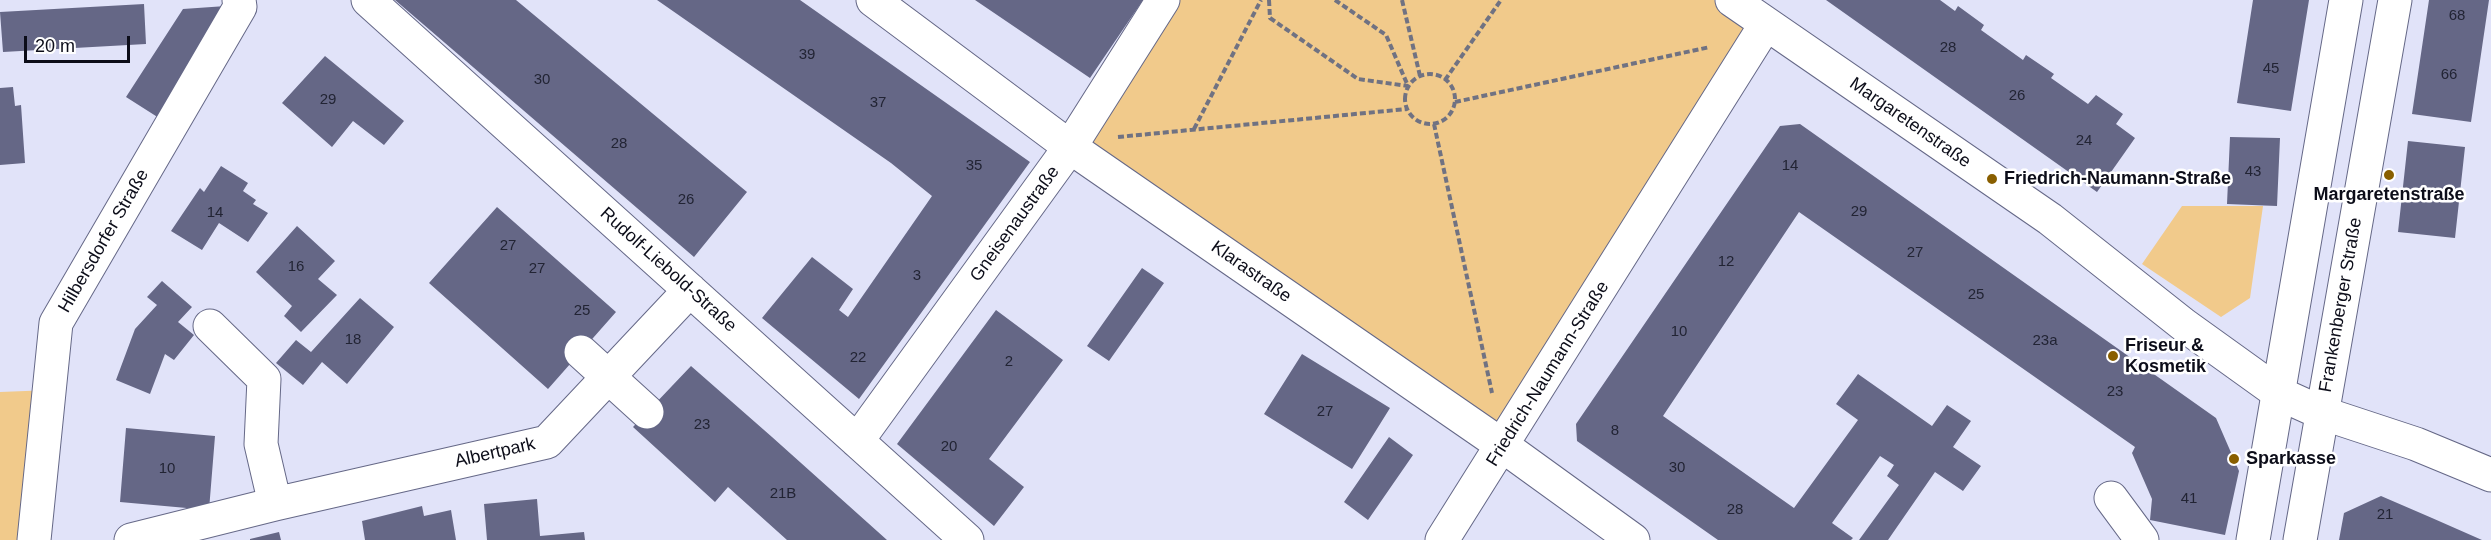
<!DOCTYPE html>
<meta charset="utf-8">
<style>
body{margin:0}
#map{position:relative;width:2491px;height:540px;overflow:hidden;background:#e1e3f9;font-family:Arial,sans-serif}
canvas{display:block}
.scale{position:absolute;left:24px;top:36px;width:106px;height:27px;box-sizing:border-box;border:3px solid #0c0d19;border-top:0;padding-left:8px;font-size:18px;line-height:21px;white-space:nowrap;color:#0c0d19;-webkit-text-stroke:4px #fff;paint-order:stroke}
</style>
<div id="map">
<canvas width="2491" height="540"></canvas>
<div class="scale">20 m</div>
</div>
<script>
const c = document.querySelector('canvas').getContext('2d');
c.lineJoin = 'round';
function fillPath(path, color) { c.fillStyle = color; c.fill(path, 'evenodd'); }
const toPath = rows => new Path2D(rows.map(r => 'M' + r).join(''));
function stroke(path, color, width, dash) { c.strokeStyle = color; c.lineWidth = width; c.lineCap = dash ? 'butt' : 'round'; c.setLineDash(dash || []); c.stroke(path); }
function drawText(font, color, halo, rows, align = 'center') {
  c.font = font + ' Arial,sans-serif'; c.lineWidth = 5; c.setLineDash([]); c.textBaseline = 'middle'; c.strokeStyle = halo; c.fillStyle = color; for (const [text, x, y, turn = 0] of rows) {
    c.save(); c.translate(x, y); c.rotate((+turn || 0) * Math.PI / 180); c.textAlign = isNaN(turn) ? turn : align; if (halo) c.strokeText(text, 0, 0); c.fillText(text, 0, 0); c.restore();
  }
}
fillPath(toPath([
 [1173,0,1714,0,1751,26,1501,433,1082,145],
 [2182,206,2263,206,2250,298,2221,317,2142,264],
 [51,390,27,540,0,540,0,392]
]), '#f1ca8b');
fillPath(toPath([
 [395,0,516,0,747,192,694,257],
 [657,0,800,0,1030,162,859,399,762,318,812,257,853,289,839,310,848,317,932,196,891,163],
 [975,0,1143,0,1090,78],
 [1826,0,1940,0,1955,11,1958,6,1984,25,1981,30,2023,60,2026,55,2054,74,2051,78,2088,104,2096,95,2123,114,2116,124,2135,138,2097,192],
 [2253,0,2309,0,2291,111,2237,103],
 [2429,0,2489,0,2471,122,2412,114],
 [144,4,146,44,3,52,0,12],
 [226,6,159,118,126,97,183,9],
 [325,56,404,121,384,145,353,121,332,147,282,103],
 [13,87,15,106,21,105,25,163,0,165,0,88],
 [1800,124,2216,418,2239,471,2225,535,2150,520,2152,499,2132,453,2135,447,1799,212,1663,416,1794,508,1858,420,1836,404,1858,374,1932,426,1947,405,1971,421,1953,447,1981,466,1963,491,1935,472,1888,540,1859,540,1899,485,1887,476,1894,465,1880,456,1832,523,1853,538,1851,540,1718,540,1577,441,1576,424,1780,126],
 [2230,137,2280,138,2277,206,2227,204],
 [2408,141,2465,147,2455,238,2398,232],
 [221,166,248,183,243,191,256,200,253,204,268,213,248,242,219,223,202,250,171,231,200,188,204,192],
 [497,207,616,312,548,389,429,283],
 [297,226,335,261,318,279,337,295,301,332,284,316,292,306,256,272],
 [1142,268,1164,283,1109,361,1087,346],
 [162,281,192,307,178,322,194,335,174,360,165,354,150,394,116,380,135,329,157,305,147,297],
 [360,298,394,327,347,384,322,362,303,385,276,363,296,340,311,352],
 [996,310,1063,360,989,459,1024,487,994,526,897,444],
 [1302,354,1390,408,1352,469,1264,414],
 [691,366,772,437,887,540,787,540,728,487,715,502,633,427],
 [126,428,215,436,209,510,120,502],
 [1389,437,1413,455,1368,520,1344,502],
 [2381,496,2432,518,2482,540,2339,540,2344,513],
 [537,499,540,536,584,532,585,540,487,540,484,504],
 [422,506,424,516,451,510,456,540,365,540,362,521],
 [279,532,281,540,250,540,250,539]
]), '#656786');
const minor = toPath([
 [368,0,967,540],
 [873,0,1070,147,1503,446,1633,540],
 [1732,0,2050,219,2184,325,2280,394,2322,413,2416,444,2491,475],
 [210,326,264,379,261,444,275,504],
 [581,352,647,412],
 [857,441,1070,147,1163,0],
 [2111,498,2142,540],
 [34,540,56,323,240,7,239,0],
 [131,540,275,504,547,442,690,290],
 [1442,540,1766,24]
]);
const major = toPath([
 [2253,540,2346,0],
 [2300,540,2395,0]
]);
stroke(minor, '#656887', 35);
stroke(major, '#656887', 35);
stroke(toPath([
 [1269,0,1270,18,1358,79,1408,86],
 [1335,0,1386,35,1408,86],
 [1402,0,1420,76],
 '1405 99a25 25 0 1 1 50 0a25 25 0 1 1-50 0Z',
 [1445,80,1501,0],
 [1455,102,1710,47],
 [1434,124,1492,393],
 [1194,129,1261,0],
 [1118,137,1407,109]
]), '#707282', 4, [6, 3]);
stroke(minor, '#fff', 33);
stroke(major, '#fff', 33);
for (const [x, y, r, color] of [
 [2389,175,6,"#895f00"],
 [1992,179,6,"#895f00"],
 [2113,356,6,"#895f00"],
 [2234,459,6,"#895f00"]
]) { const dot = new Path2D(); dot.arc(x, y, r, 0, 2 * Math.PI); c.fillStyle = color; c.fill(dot); stroke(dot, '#fff', 2); }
drawText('15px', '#222434', null, [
 ["68",2457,16],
 ["28",1948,48],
 ["39",807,55],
 ["45",2271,69],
 ["66",2449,75],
 ["30",542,80],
 ["26",2017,96],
 ["29",328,100],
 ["37",878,103],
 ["24",2084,141],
 ["28",619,144],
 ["35",974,166],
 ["14",1790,166],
 ["43",2253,172],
 ["26",686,200],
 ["29",1859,212],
 ["14",215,213],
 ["27",508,246],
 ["27",1915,253],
 ["12",1726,262],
 ["16",296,267],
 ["27",537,269],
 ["3",917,276],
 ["25",1976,295],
 ["25",582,311],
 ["10",1679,332],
 ["18",353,340],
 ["23a",2045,341],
 ["22",858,358],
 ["2",1009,362],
 ["23",2115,392],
 ["27",1325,412],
 ["23",702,425],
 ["8",1615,431],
 ["20",949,447],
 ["30",1677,468],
 ["10",167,469],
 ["21B",783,494],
 ["41",2189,499],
 ["28",1735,510],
 ["21",2385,515]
]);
drawText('18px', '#0c0d19', '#fff', [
 ["Margaretenstraße",1910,123,35],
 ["Gneisenaustraße",1015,224,-54],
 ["Hilbersdorfer Straße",104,241,-60],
 ["Rudolf-Liebold-Straße",668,270,42],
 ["Klarastraße",1251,272,35],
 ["Frankenberger Straße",2341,305,-80],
 ["Friedrich-Naumann-Straße",1548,374,-58],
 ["Albertpark",495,453,-13]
]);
drawText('bold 18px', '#0c0d19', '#fff', [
 ["Friedrich-Naumann-Straße",2004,179],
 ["Margaretenstraße",2389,195,"center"],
 ["Friseur &",2125,346],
 ["Kosmetik",2125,367],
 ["Sparkasse",2246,459]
], 'left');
</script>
